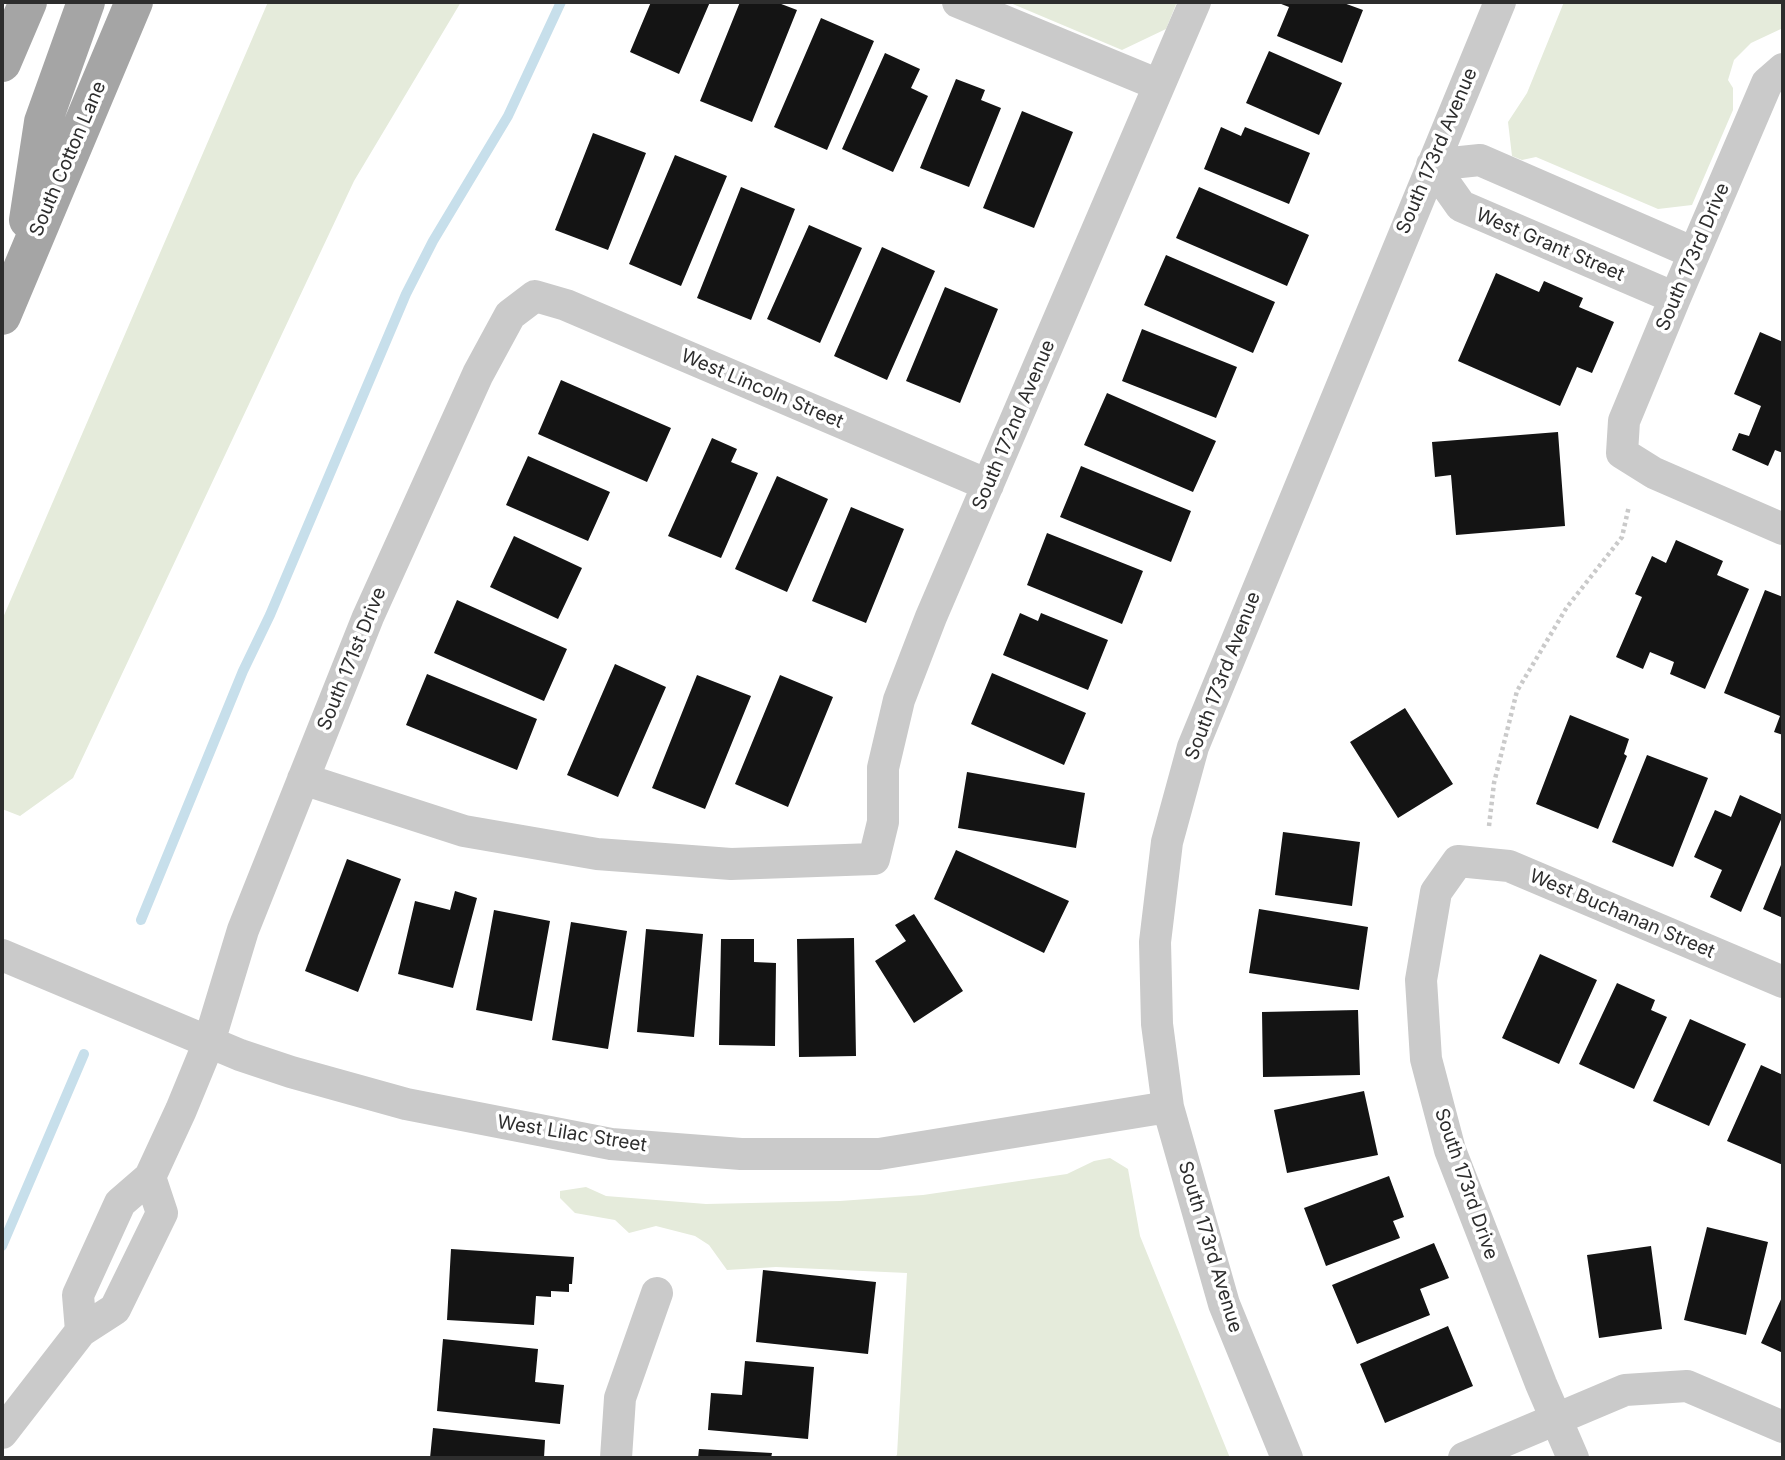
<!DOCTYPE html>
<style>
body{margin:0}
#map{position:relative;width:1785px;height:1460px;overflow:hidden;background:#fff;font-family:Inter,sans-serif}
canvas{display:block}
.frame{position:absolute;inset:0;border:4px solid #2d2d2d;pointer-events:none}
</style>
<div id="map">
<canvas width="1785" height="1460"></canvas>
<div class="frame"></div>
</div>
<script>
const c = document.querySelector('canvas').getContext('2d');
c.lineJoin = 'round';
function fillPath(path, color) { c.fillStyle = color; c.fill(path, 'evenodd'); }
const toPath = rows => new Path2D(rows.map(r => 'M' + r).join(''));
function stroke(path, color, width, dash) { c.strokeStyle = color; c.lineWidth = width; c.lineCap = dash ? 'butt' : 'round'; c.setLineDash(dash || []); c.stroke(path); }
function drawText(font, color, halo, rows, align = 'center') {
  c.font = font + ' Inter,sans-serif'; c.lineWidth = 7; c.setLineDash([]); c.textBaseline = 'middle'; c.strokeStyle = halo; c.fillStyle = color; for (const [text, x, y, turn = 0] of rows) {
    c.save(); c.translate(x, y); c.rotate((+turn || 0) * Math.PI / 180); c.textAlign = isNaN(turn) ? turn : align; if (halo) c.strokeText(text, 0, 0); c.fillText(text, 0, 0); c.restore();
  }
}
fillPath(toPath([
 [268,2,461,2,354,181,73,778,20,816,2,809,2,620],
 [1008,2,1177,2,1166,29,1122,50],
 [1564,2,1783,2,1783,28,1751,43,1734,60,1728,80,1733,88,1733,110,1692,205,1658,209,1536,157,1522,160,1512,156,1508,122,1527,93],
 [1110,1158,1128,1169,1140,1236,1230,1458,894,1458,897,1455,907,1273,776,1267,727,1270,709,1245,695,1236,656,1226,629,1233,615,1220,575,1213,560,1198,560,1191,586,1187,606,1196,706,1204,840,1201,923,1195,1067,1174,1094,1161]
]), '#e5ebdb');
stroke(toPath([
 [141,920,243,671,270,615,406,294,433,241,508,116,561,2],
 [2,1246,84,1054]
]), '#c7dfeb', 10);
fillPath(toPath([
 [651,2,710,2,679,74,630,52],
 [740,2,776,2,797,10,752,122,700,101],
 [1276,2,1341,2,1363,10,1342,63,1277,36,1289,7],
 [821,18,874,41,827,150,774,127],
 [1269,51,1342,83,1319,135,1246,103],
 [885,53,920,69,911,88,928,96,893,172,842,149],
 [956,79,985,90,981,100,1001,108,969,187,920,168],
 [1022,111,1073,132,1034,228,983,208],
 [1221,127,1241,136,1245,127,1310,153,1289,204,1204,169],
 [593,133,646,153,608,250,555,230],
 [675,155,727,176,681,286,629,264],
 [741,187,795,209,751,320,697,298],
 [1199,187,1309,235,1287,286,1176,238],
 [809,225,862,248,820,343,767,319],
 [882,247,935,271,887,380,834,356],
 [1166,255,1275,302,1253,353,1144,305],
 [1496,273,1539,292,1544,281,1583,298,1579,307,1614,322,1592,373,1577,367,1560,406,1458,361],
 [945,287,998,309,960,403,906,381],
 [1142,329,1237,367,1216,418,1122,381],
 [1760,332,1783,342,1783,453,1775,450,1768,466,1732,450,1739,433,1749,436,1761,406,1734,394],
 [561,380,671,428,647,482,538,434],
 [1107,393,1216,441,1193,492,1084,445],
 [1558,432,1565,526,1456,535,1451,475,1435,477,1432,442],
 [712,438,737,449,731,462,758,473,721,558,668,536],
 [528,456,610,492,588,541,506,505],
 [1081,466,1191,511,1171,562,1060,517],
 [777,476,828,499,787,592,735,569],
 [851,507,904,529,866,623,812,601],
 [1047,533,1143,571,1122,624,1027,585],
 [514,536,582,568,558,619,490,587],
 [1676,540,1723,561,1717,575,1749,589,1705,689,1670,674,1674,662,1650,652,1643,669,1616,657,1642,597,1635,594,1652,556,1666,563],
 [1765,590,1783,597,1783,735,1774,732,1780,716,1724,693],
 [457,600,567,649,544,701,434,653],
 [1020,613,1038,621,1041,613,1108,640,1088,690,1003,655],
 [615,664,666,687,618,797,567,775],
 [992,673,1086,713,1064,765,971,724],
 [427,674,537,719,517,770,406,725],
 [697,675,751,696,705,809,652,788],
 [780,675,833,697,788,807,735,784],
 [1405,708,1453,784,1398,818,1350,742],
 [1570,715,1629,739,1624,754,1627,756,1598,829,1536,804],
 [1647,755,1708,778,1673,867,1612,842],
 [967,772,1085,793,1076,848,958,828],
 [1740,795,1783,815,1741,912,1710,897,1722,870,1694,857,1715,810,1731,817],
 [1283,832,1360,842,1352,906,1275,895],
 [956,850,1069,901,1044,953,934,899],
 [347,859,401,879,358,992,305,971],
 [1783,860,1783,918,1763,909],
 [455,891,477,898,453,988,398,974,415,901,450,910],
 [1259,909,1368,927,1359,990,1249,973],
 [494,910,550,921,532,1021,476,1010],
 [914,914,963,991,914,1023,875,961,906,941,895,925],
 [571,922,627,931,608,1049,552,1040],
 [646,929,703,934,694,1037,637,1032],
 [854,938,856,1056,799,1057,797,939],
 [721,939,754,939,754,962,776,963,775,1046,719,1045],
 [1540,954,1597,980,1559,1064,1502,1038],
 [1617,983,1655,1000,1651,1010,1667,1017,1634,1089,1579,1064],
 [1358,1010,1360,1075,1263,1077,1262,1012],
 [1690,1019,1746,1044,1709,1126,1653,1101],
 [1761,1065,1783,1075,1783,1165,1727,1141],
 [1364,1091,1378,1155,1287,1173,1274,1110],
 [1389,1176,1404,1217,1393,1221,1400,1238,1326,1266,1304,1208],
 [1707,1227,1768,1242,1746,1335,1684,1320],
 [1434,1243,1449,1278,1420,1289,1430,1315,1357,1344,1332,1285],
 [1651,1246,1662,1329,1599,1338,1587,1255],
 [451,1249,574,1257,572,1284,569,1284,569,1292,551,1291,551,1297,536,1296,534,1325,447,1320],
 [763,1270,876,1282,868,1354,756,1342],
 [1783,1295,1783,1353,1761,1343],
 [1448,1326,1473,1386,1385,1423,1360,1364],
 [443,1339,538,1349,535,1382,564,1385,560,1424,437,1411],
 [745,1361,814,1367,808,1439,708,1430,711,1393,742,1395],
 [433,1428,545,1440,544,1458,430,1458],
 [699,1449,772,1453,771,1458,698,1458]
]), '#141414');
stroke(toPath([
 [1489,826,1494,783,1517,691,1567,607,1622,537,1629,506]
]), '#cacaca', 4.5, [3.5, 3.5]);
stroke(toPath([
 [958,2,1159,85],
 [1783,69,1767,83,1675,298,1624,421,1622,453,1654,473,1783,529],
 [1675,298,1461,206,1432,165,1480,160,1694,253],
 [303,779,464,831,597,854,731,864,874,859,883,822,883,768,899,700,931,617,1195,2],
 [2,955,240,1055,291,1072,406,1104,611,1144,741,1154,879,1154,1168,1107],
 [81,1331,78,1295,120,1203,150,1177,181,1110,209,1042,243,930,368,617,478,374,510,315,535,296,566,305,988,485],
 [2,1433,81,1331,115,1309,162,1213,150,1177],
 [616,1458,620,1398,657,1293],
 [1287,1458,1224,1304,1168,1107,1157,1024,1155,942,1167,842,1193,747,1500,2],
 [1464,1458,1625,1390,1687,1386,1783,1427],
 [1573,1458,1541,1384,1450,1150,1426,1059,1421,980,1436,892,1458,861,1509,866,1783,982]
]), '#cacaca', 32);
stroke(toPath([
 [2,63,28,2],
 [28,220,43,122,86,2],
 [2,316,134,2]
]), '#a5a5a5', 38);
drawText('19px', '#2d2d2d', '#fff', [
 ["South 173rd Avenue",1437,151,-67],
 ["South Cotton Lane",68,159,-67],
 ["West Grant Street",1550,245,23],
 ["South 173rd Drive",1693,257,-67],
 ["West Lincoln Street",762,389,23],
 ["South 172nd Avenue",1014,425,-67],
 ["South 171st Drive",352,659,-68],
 ["South 173rd Avenue",1223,676,-69],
 ["West Buchanan Street",1622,914,23],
 ["West Lilac Street",572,1134,9],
 ["South 173rd Drive",1466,1184,71],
 ["South 173rd Avenue",1210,1247,73]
]);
</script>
